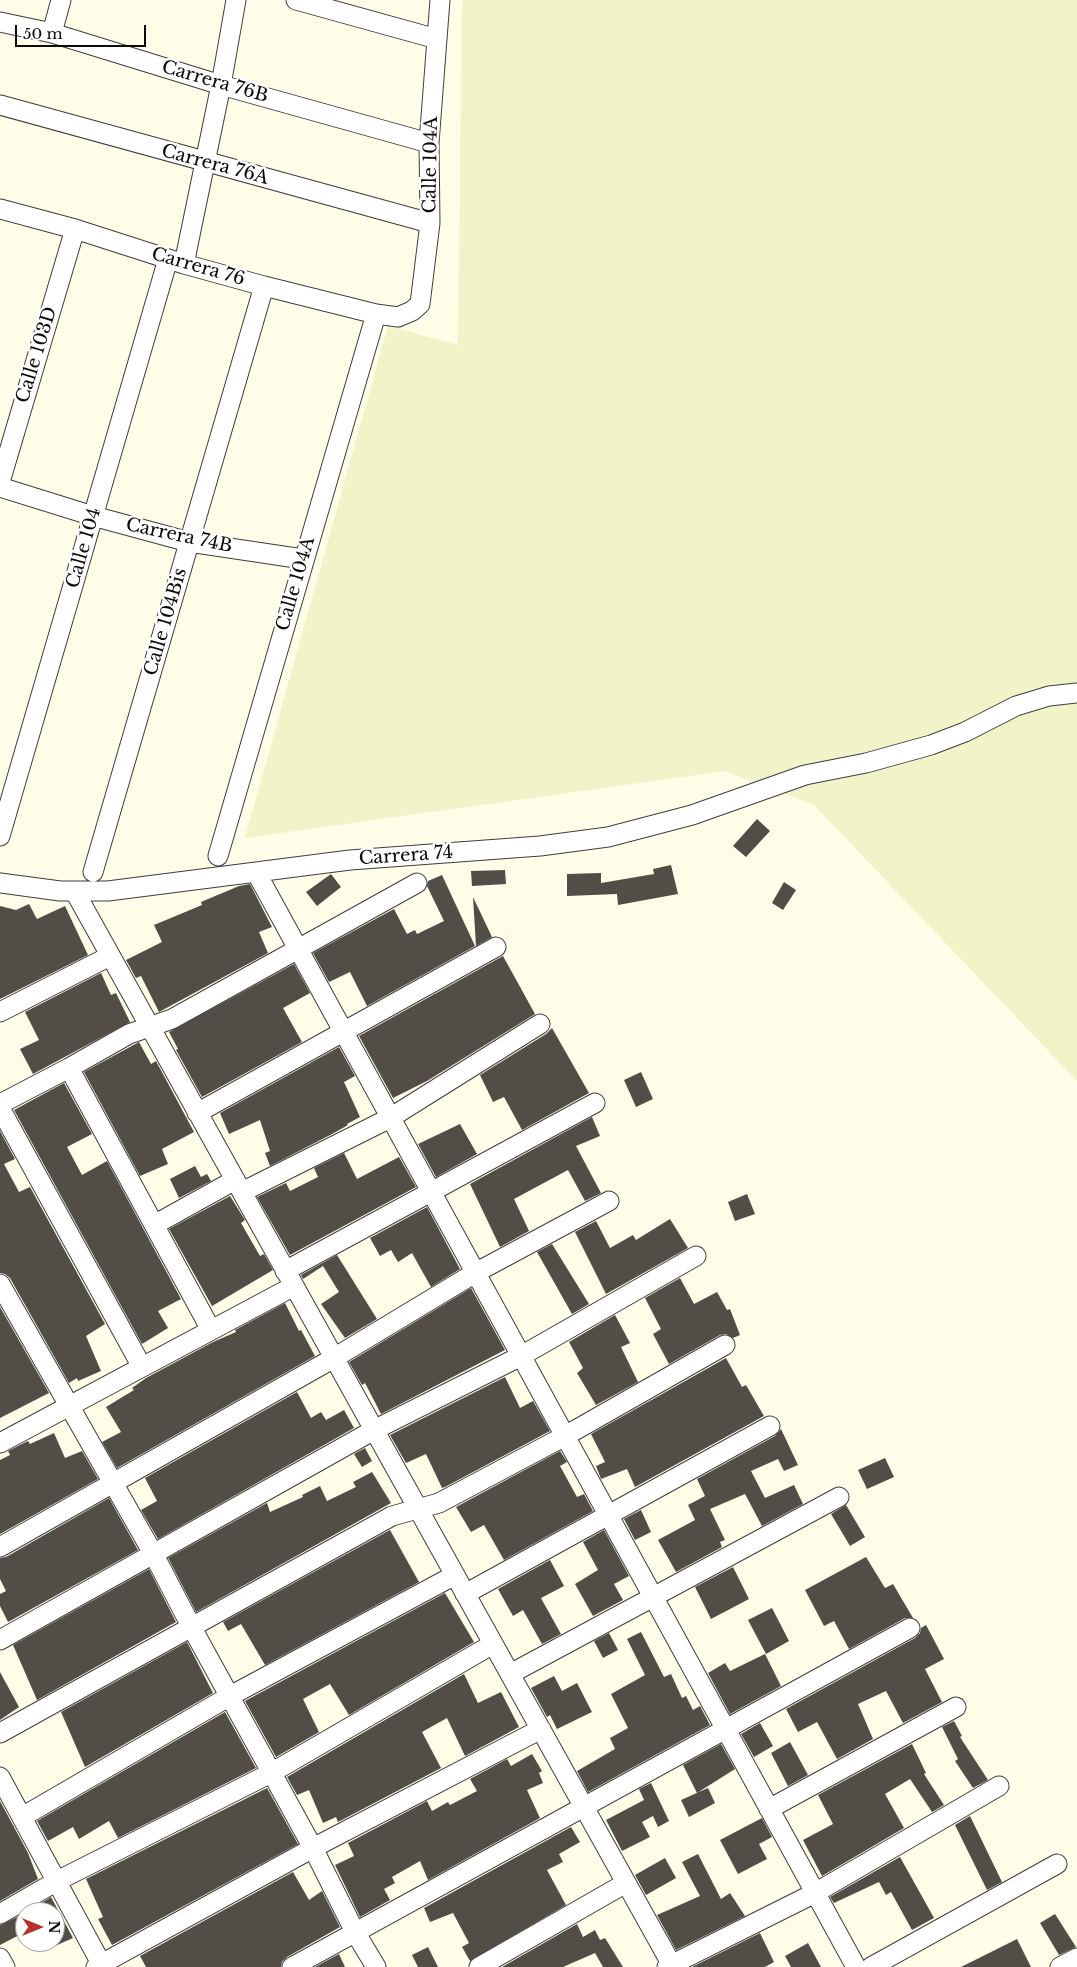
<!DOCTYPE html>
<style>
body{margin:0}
#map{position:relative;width:1077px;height:1967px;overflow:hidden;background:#fffde7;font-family:"Libre Baskerville",serif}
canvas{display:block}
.north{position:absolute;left:15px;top:1902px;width:50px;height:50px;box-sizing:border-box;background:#fff;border:1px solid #9d9d9d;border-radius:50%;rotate:90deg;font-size:14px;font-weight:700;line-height:20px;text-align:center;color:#0a0a0a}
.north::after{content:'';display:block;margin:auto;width:18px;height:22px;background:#b63326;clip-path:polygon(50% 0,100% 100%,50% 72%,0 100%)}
.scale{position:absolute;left:15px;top:25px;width:131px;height:22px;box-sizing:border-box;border:2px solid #0a0a0a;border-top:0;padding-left:6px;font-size:15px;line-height:18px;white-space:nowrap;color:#0a0a0a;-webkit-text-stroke:4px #fff;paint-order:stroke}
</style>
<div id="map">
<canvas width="1077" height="1967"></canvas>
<div class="north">N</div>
<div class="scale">50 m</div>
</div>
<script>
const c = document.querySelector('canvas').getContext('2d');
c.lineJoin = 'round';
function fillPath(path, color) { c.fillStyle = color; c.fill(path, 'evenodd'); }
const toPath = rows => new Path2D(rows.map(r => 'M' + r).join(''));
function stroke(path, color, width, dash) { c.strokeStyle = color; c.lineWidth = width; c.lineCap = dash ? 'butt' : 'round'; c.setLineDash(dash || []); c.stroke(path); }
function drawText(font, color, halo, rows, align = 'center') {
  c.font = font + ' "Libre Baskerville",serif'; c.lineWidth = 5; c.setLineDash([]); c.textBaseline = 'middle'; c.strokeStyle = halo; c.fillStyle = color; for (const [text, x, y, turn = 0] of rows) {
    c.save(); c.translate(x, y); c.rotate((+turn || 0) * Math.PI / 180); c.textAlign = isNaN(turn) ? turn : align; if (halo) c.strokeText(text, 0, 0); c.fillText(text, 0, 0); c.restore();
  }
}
fillPath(toPath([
 [462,0,1077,0,1077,1081,814,805,725,771,245,838,388,326,458,345]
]), '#f1f3c9');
fillPath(toPath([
 [757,819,770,831,746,857,733,846],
 [671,865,678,894,618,905,617,894,567,896,567,874,601,873,601,883,654,874,653,869],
 [505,870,506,884,472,886,471,871],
 [331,874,341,887,317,906,306,892],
 [442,875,475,946,367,1006,350,972,329,982,313,953,394,909,407,934,415,930,417,934,444,921,427,886,428,881],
 [784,882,796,890,783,910,772,903],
 [250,884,272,927,259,932,268,953,159,1012,141,976,136,978,126,960,162,942,154,925,202,905,201,902,239,886],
 [473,897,492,937,476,946],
 [29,904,37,919,65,906,88,955,0,999,0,906,16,910],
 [503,956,535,1014,427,1081,393,1098,359,1036],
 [294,964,310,993,283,1008,302,1042,202,1097,176,1050,178,1049,169,1032],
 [101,973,111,995,116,993,130,1022,33,1074,20,1049,39,1040,25,1012],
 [552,1028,589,1093,522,1130,504,1097,493,1102,480,1075,546,1034],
 [139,1042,151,1064,156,1061,194,1132,162,1149,168,1164,140,1176,84,1072],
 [339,1047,355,1076,344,1082,360,1117,347,1124,348,1125,334,1133,270,1166,265,1153,270,1151,260,1120,229,1134,220,1113],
 [641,1072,653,1099,636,1107,624,1080],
 [64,1083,92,1134,67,1147,82,1175,107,1161,181,1299,158,1311,168,1328,142,1344,14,1110],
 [592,1117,600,1136,576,1146,601,1193,585,1201,568,1170,514,1199,529,1231,500,1247,470,1184],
 [460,1124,477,1154,436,1177,418,1144],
 [0,1131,15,1159,4,1164,19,1192,30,1187,105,1324,86,1336,101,1371,78,1381,77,1378,69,1383,10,1278,5,1274,0,1273],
 [344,1153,357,1179,399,1157,416,1187,290,1255,257,1197,286,1183,290,1191,318,1177,314,1168],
 [195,1166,201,1177,207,1174,211,1181,179,1198,170,1179],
 [747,1194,755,1214,735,1221,728,1202],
 [230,1196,245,1220,241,1223,260,1256,264,1254,273,1270,212,1306,169,1229],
 [427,1207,460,1269,431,1287,412,1253,398,1262,391,1250,380,1256,370,1238],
 [670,1219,688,1248,606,1294,575,1232,596,1221,610,1248,633,1235,636,1240],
 [552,1244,589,1304,572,1314,537,1252],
 [337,1255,377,1319,345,1338,321,1304,339,1292,323,1266,303,1279,301,1275],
 [680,1278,694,1304,717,1292,727,1310,730,1309,740,1335,733,1338,726,1334,720,1335,669,1364,653,1334,661,1329,645,1298],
 [471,1288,505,1350,381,1414,365,1383,362,1385,349,1362],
 [285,1303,299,1331,301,1330,315,1356,117,1468,102,1442,121,1432,106,1407,134,1390,132,1388,146,1378,213,1342,236,1332,235,1330],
 [0,1307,49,1393,0,1418],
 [615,1315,630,1343,621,1347,638,1382,596,1405,577,1373,583,1368,569,1342],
 [726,1358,742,1387,746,1385,764,1416,635,1487,627,1469,601,1479,596,1466,605,1462,591,1434],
 [505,1377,520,1408,533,1401,550,1431,445,1487,442,1488,426,1454,406,1463,390,1435],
 [297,1392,311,1418,321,1412,326,1420,344,1410,354,1428,158,1539,141,1510,157,1501,145,1478],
 [781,1429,798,1465,784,1471,778,1459,751,1471,765,1498,794,1485,803,1504,762,1526,745,1494,710,1509,725,1540,720,1542,722,1547,676,1572,658,1540,695,1520,688,1505,705,1496,697,1479,775,1436],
 [54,1433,65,1458,82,1451,98,1479,0,1534,0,1460,10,1455,8,1451,28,1441,30,1444],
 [365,1448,372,1461,362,1467,354,1454],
 [560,1451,567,1462,560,1466,577,1497,584,1494,593,1511,504,1560,484,1525,471,1532,456,1507],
 [885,1458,894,1477,867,1489,858,1470],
 [372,1472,391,1503,196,1612,168,1558,267,1503,270,1512,303,1497,302,1495,320,1486,327,1501,356,1487,353,1482],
 [109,1498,138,1550,8,1622,0,1606,0,1594,6,1591,0,1579,0,1558,6,1557],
 [846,1505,865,1537,850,1546,831,1514],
 [641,1510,651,1532,635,1540,624,1519],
 [390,1530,419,1582,265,1665,241,1624,228,1631,223,1622],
 [604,1530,629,1576,614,1584,623,1600,593,1616,575,1584,598,1570,583,1542],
 [866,1557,885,1588,893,1584,913,1618,905,1618,849,1649,834,1621,824,1626,805,1590],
 [550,1560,564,1586,541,1598,542,1600,561,1634,542,1644,523,1610,513,1616,498,1589],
 [733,1567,749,1599,711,1619,695,1587],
 [149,1569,176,1622,37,1700,13,1645],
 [445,1593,474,1642,349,1715,330,1684,303,1699,319,1732,276,1757,245,1701],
 [772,1608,789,1641,766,1654,748,1620],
 [926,1625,944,1659,925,1669,942,1702,903,1723,886,1691,858,1704,873,1739,837,1759,817,1722,798,1732,786,1709,915,1638,920,1633,921,1628],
 [641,1632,664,1677,671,1674,682,1698,686,1696,693,1710,700,1706,710,1725,588,1792,577,1771,615,1749,610,1738,628,1728,611,1694,645,1675,627,1639],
 [609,1633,618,1650,603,1658,594,1641],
 [187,1642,213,1693,85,1767,61,1712],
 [765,1654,781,1686,730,1714,708,1673,725,1663,730,1671],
 [0,1672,19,1707,0,1720],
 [464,1674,478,1703,501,1692,519,1727,465,1756,447,1718,422,1732,441,1768,338,1822,336,1817,323,1823,309,1790,297,1795,287,1777],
 [554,1676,562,1691,577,1683,592,1712,557,1729,550,1715,547,1717,531,1688],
 [225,1712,256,1768,118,1838,109,1821,79,1839,73,1827,48,1841,37,1821],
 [954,1721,962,1736,960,1737,988,1780,973,1788,955,1761,958,1759,942,1727],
 [760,1723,773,1746,754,1757,741,1734],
 [790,1742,808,1775,788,1786,771,1753],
 [721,1744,735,1769,697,1793,683,1765],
 [912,1744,926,1773,924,1774,944,1805,932,1812,910,1779,885,1794,904,1828,822,1876,803,1840,833,1824,818,1795],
 [532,1754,542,1771,539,1773,543,1783,527,1790,540,1818,428,1880,420,1861,392,1877,395,1883,384,1889,390,1900,360,1917,335,1865,354,1856,348,1843,427,1801,432,1811,448,1802,450,1805,477,1791,470,1779,507,1759,511,1766],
 [651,1783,669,1821,658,1827,653,1816,642,1822,650,1837,622,1851,606,1820,644,1800,639,1789],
 [267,1788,298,1844,112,1945,98,1919,103,1917,86,1879],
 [708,1788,715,1803,689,1817,681,1800],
 [0,1801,28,1853,38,1879,0,1901],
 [970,1816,1002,1882,987,1890,955,1825],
 [762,1818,772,1837,759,1844,767,1859,738,1874,720,1840],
 [571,1827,580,1842,559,1854,563,1862,547,1870,566,1905,470,1961,462,1947,469,1943,453,1913,430,1922,424,1908],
 [698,1854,721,1899,730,1893,745,1916,676,1950,657,1915,700,1896,682,1862],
 [900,1857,934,1918,912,1930,891,1892,886,1895,879,1882,834,1903,830,1897],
 [665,1858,676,1878,646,1895,635,1875],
 [293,1872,309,1900,322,1891,340,1927,287,1957,282,1962,281,1967,146,1967,140,1956],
 [51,1897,73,1938,55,1946,55,1912,26,1912],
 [25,1913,25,1932,0,1945,0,1925],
 [1055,1914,1076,1947,1059,1955,1040,1923],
 [577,1924,583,1937,595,1930,600,1940,605,1938,623,1967,603,1967,595,1953,563,1967,502,1967],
 [760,1933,774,1962,765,1967,692,1967],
 [1017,1939,1031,1967,961,1967],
 [808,1943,821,1967,791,1967,785,1956],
 [428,1947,438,1967,418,1967,412,1955],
 [339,1954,345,1967,315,1967]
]), '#524d47');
const street = toPath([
 [296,0,437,39],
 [0,22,52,33,221,85,429,143],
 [52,33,61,0],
 [0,105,430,223],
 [0,209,75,229,184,264,264,286,376,314,398,317,412,311,420,304,430,223,429,143,440,0],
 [184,264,221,85,236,0],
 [0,482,75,229],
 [0,487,93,516,189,542,303,559],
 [0,836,168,259],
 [218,856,376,314],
 [93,872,264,286],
 [256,872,856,1967],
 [0,883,60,891,108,891,350,860,540,846,608,837,692,815,805,775,866,763,931,745,965,732,1016,706,1049,696,1077,693],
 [75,892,673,1967],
 [0,1012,110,956],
 [69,1068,211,1330],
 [0,1104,69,1068,129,1034,172,1019,417,883],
 [0,1108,142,1367],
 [197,1113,496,947],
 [242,1192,390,1118,540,1024],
 [154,1225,235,1180],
 [285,1271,595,1103],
 [0,1284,154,1555,192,1628,313,1848,355,1932,376,1967],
 [0,1443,294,1286],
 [0,1547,334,1358,475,1273,609,1201],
 [465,1594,770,1426],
 [0,1640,374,1430,521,1356,696,1256],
 [510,1674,839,1497],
 [0,1733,392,1516,439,1503,565,1436,725,1345],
 [0,1777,103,1967],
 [769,1809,956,1707],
 [22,1817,230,1696,455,1575],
 [0,1914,57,1881,271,1773,493,1644],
 [0,1958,5,1967],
 [96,1967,313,1848,541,1729],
 [292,1967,910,1628],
 [479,1967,626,1883],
 [667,1967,815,1893,999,1786],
 [871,1967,1057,1864],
 [1060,1967,1077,1958]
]);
stroke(street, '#3d3d3d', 21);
stroke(street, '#fff', 19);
drawText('18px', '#0a0a0a', '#fff', [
 ["Carrera 76B",215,82,16],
 ["Carrera 76A",215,165,15],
 ["Calle 104A",431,165,-89],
 ["Carrera 76",198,267,16],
 ["Calle 103D",37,355,-73],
 ["Carrera 74B",179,536,12],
 ["Calle 104",84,548,-74],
 ["Calle 104A",296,584,-74],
 ["Calle 104Bis",166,622,-74],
 ["Carrera 74",406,856,-4]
]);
</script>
